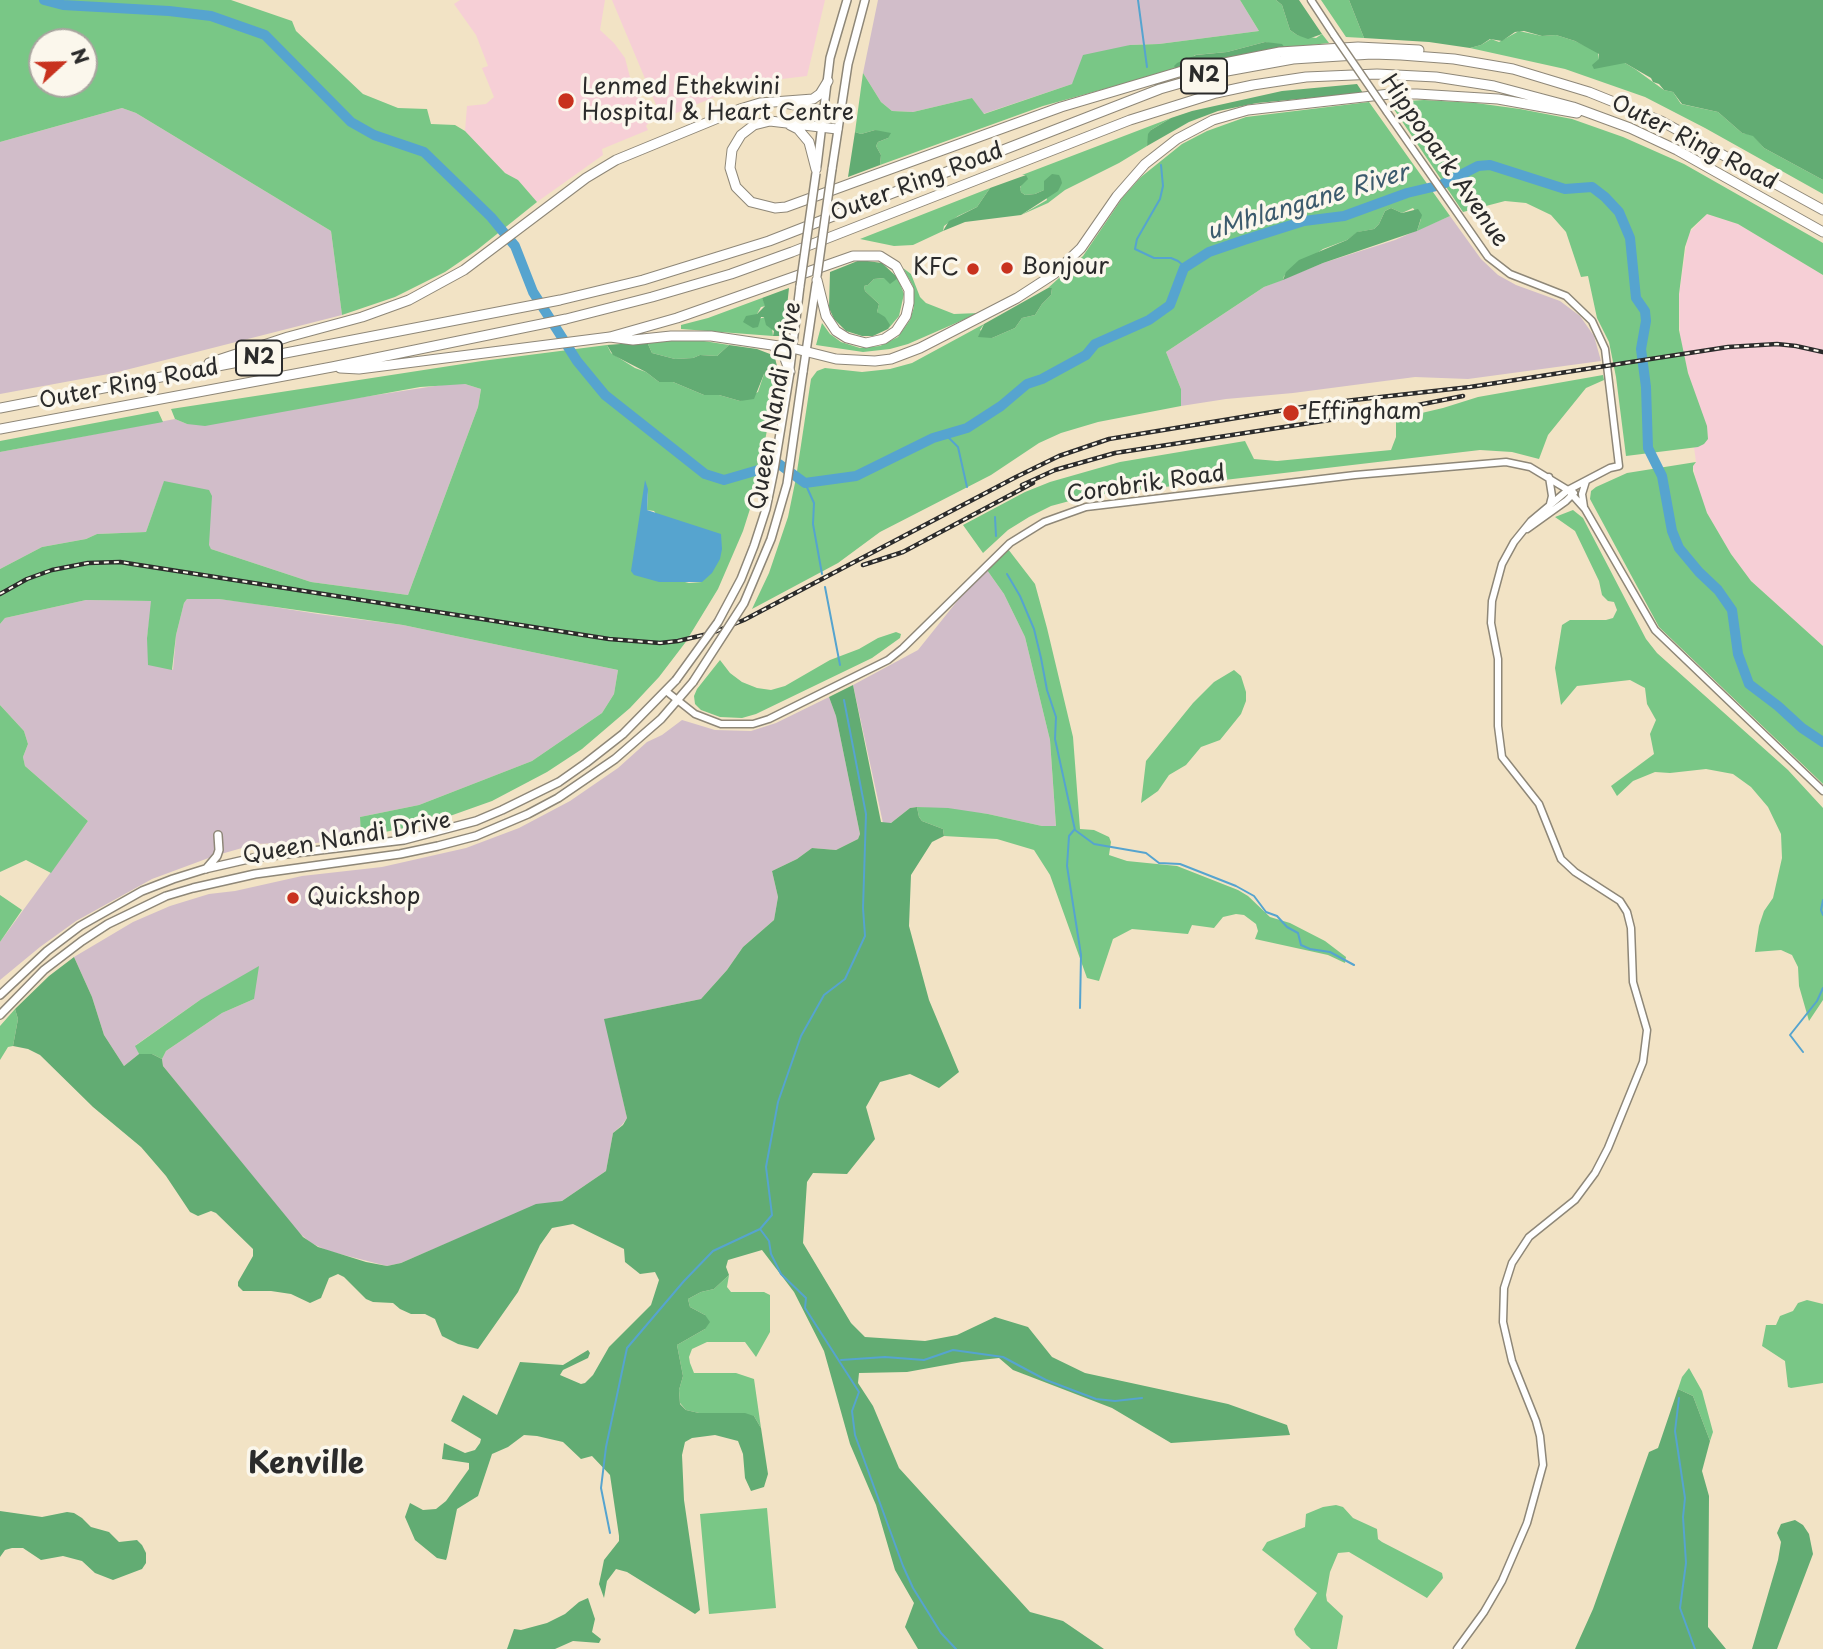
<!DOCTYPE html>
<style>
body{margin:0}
#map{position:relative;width:1823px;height:1649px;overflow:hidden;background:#f2e3c5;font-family:"Playpen Sans",sans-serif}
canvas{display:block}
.north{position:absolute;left:28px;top:28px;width:70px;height:70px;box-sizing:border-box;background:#fbf7ec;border:2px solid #a8a59f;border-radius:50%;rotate:68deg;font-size:19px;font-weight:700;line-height:28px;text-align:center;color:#2b2b2b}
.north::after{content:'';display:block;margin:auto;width:24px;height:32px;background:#c8321e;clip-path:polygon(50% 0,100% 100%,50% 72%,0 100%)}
</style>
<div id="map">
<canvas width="1823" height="1649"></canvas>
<div class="north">N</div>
</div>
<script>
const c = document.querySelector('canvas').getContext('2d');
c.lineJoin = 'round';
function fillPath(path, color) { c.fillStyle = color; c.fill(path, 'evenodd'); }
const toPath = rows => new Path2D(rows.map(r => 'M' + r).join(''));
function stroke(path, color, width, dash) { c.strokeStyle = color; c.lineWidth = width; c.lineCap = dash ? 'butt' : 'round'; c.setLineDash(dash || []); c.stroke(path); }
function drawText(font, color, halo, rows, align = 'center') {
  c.font = font + ' "Playpen Sans",sans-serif'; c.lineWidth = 7; c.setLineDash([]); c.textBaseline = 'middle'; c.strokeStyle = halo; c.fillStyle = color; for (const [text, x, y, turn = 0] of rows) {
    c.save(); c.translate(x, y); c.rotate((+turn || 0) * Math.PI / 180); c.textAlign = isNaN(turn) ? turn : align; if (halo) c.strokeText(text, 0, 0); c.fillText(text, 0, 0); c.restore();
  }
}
fillPath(toPath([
 [460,0,605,0,600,30,614,43,625,58,632,85,650,112,651,120,646,126,648,130,602,149,603,155,537,202,518,180,505,173,465,131,467,106,486,104,494,97,482,68,488,66,476,35,454,4],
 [612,0,825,0,807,76,748,83,662,119],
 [1707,214,1738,224,1823,275,1823,646,1751,581,1731,554,1707,513,1698,491,1693,466,1696,462,1694,447,1708,439,1708,436,1688,373,1680,337,1679,294,1688,234]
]), '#f6cfd6');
fillPath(toPath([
 [878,0,1240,0,1259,31,1159,44,1130,45,1072,84,983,114,972,98,913,112,892,111,881,102,863,73],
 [122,108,136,113,331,231,342,315,114,373,0,394,0,142],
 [1450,216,1481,259,1498,275,1516,285,1560,301,1580,316,1594,336,1601,361,1468,379,1415,377,1293,393,1226,399,1181,406,1181,389,1166,352,1264,287,1323,263,1395,240],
 [448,384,465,384,481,389,478,407,408,595,311,582,211,549,164,482,146,532,97,534,86,539,42,547,0,569,0,452,175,419,187,424],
 [987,570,1004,594,1025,637,1050,740,1056,827,1042,826,988,814,917,807,910,808,891,823,883,823,853,685,918,650,958,600],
 [187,599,219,599,243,602,318,614,403,625,618,670,614,694,602,713,532,761,419,805,360,817,361,837,301,845,281,843,256,844,214,856,152,879,76,921,40,947,0,980,0,942,88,821,25,766,23,757,28,744,24,731,0,705,0,624,5,618,86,600,152,601,147,638,173,670,176,635,184,603],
 [829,697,836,716,860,834,858,839,836,850,812,848,797,859,772,871,778,897,774,920,743,947,727,970,701,999,605,1019,627,1118,622,1125,613,1133,606,1171,562,1201,536,1205,401,1263,387,1266,328,1251,311,1243,298,1232,163,1066,162,1059,166,1051,222,1013,254,999,200,1000,136,1045,139,1054,124,1066,104,1035,92,997,74,957,133,922,170,906,209,894,235,891,302,876,382,867,466,848,519,828,570,801,618,768,647,742,662,735,682,720,715,730,751,731,776,723]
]), '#d1bdc9');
fillPath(toPath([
 [0,0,231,0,292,21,296,31,363,94,398,108,427,109,431,124,455,125,465,131,505,173,518,180,537,202,477,250,445,272,395,297,342,315,331,231,136,113,122,108,0,142],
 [84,42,84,84,42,84,42,42],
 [1240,0,1276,0,1282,5,1290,30,1297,35,1316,38,1322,34,1329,43,1285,48,1265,42,1227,52,1195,55,1176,69,1043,106,880,165,881,155,876,146,878,142,888,138,875,130,861,134,855,132,863,73,881,102,892,111,913,112,972,98,984,114,1072,84,1083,55,1130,45,1159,44,1259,31],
 [1321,0,1349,0,1364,38,1346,37],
 [1519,31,1542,36,1556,35,1575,41,1598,52,1599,59,1625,63,1635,69,1664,90,1673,92,1681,104,1718,112,1742,133,1753,135,1764,148,1823,180,1823,194,1705,128,1645,97,1565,69,1470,48,1481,45,1491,39,1499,42],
 [1424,100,1476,103,1520,109,1572,119,1623,137,1684,164,1823,243,1823,275,1738,224,1707,214,1691,229,1685,247,1679,294,1679,330,1688,373,1707,426,1708,439,1704,444,1698,447,1626,456,1616,377,1609,342,1597,318,1588,276,1581,277,1566,232,1551,215,1526,203,1505,201,1463,212,1389,102],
 [1369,102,1450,216,1417,231,1421,219,1413,208,1402,213,1391,208,1385,211,1379,224,1374,229,1358,232,1347,240,1323,249,1284,276,1283,280,1264,287,1166,352,1181,389,1181,406,1098,422,1061,433,1039,443,991,475,880,532,838,563,752,609,769,573,788,517,796,478,811,379,817,371,825,368,862,372,890,369,912,363,984,324,980,330,992,338,1015,328,1022,318,1035,315,1042,304,1051,295,1052,288,1048,288,1083,256,1123,197,1141,177,1182,144,1207,131,1246,117],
 [1171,118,1151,130,1147,146,1119,163,1065,190,1048,203,1021,215,1047,200,1044,190,1035,194,1025,195,1021,192,1020,188,1026,175,1022,175],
 [990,188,977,207,958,216,944,226,943,231,913,245,894,246,860,239],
 [903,268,911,274,920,297,926,303,954,314,979,313,908,344,890,349,863,352,816,345,822,323,830,334,841,342,860,348,880,346,898,337,910,320,914,307,913,286],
 [884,278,898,278,904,294,899,316,888,329,889,325,877,312,879,304,865,291,864,286,868,285,874,279],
 [762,298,766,306,761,307,757,314,759,319,765,317,772,328,773,336,681,329,681,325,708,318],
 [678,340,704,341,729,345,717,356,700,355,693,358,675,359,652,353,647,342],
 [607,345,611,353,635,368,646,372,659,382,673,382,704,395,719,395,740,401,758,392,764,374,778,370,756,490,743,531,718,589,685,643,659,677,630,708,582,749,547,772,492,801,433,822,361,837,360,817,419,805,532,761,602,713,614,694,618,670,403,625,219,599,187,599,184,603,176,635,172,670,148,665,147,638,151,601,86,600,5,618,0,624,0,569,42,547,86,539,97,534,146,532,164,481,209,490,212,496,209,545,211,549,311,582,408,595,478,407,481,389,465,384,420,387,205,426,187,424,175,419,171,409,482,361],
 [648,489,647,510,654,511,702,582,689,583,633,569],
 [1603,375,1604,380,1586,388,1548,435,1539,459,1512,452,1480,450,1088,496,1051,506,1029,517,1008,530,983,553,963,525,1025,492,1050,482,1120,462,1245,441,1254,459,1277,461,1391,450,1396,437,1396,419,1443,408,1478,397],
 [158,411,163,422,0,452,0,441],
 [1696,462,1693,466,1693,471,1707,513,1731,554,1751,581,1823,646,1823,784,1659,627,1590,499,1591,491,1596,487,1627,473],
 [1573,510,1583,518,1646,639,1657,653,1788,770,1823,808,1823,1000,1809,1021,1799,986,1798,967,1792,955,1781,950,1755,952,1759,926,1764,911,1773,898,1782,858,1781,834,1768,807,1751,787,1733,774,1706,769,1670,773,1655,772,1633,781,1617,796,1611,786,1654,754,1650,734,1656,720,1647,704,1645,688,1630,680,1577,686,1561,705,1555,668,1562,625,1570,620,1606,620,1613,618,1617,610,1614,602,1608,601,1602,595,1599,581,1575,531,1555,517],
 [1008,549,1035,584,1047,628,1073,737,1080,829,1094,830,1109,837,1111,842,1109,855,1127,861,1177,866,1238,890,1248,896,1270,917,1290,923,1325,941,1346,957,1345,963,1328,955,1255,939,1258,931,1256,924,1244,915,1236,914,1223,917,1214,928,1192,925,1188,934,1132,929,1113,939,1099,981,1087,978,1050,875,1034,850,997,839,944,836,943,829,922,821,919,817,917,807,948,808,988,814,1042,826,1056,826,1050,740,1025,637,1004,594,987,570],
 [896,632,901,634,900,638,872,658,756,714,742,718,720,717,701,710,695,704,694,696,697,689,720,660,730,673,742,682,757,688,771,690,785,686,830,660,859,649,878,638],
 [1234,670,1241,676,1246,692,1246,701,1241,714,1220,740,1201,747,1186,765,1169,775,1158,791,1141,803,1146,761,1193,703,1214,682],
 [0,705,24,731,28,744,23,757,25,766,88,821,51,873,26,860,0,872],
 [0,895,22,910,0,942],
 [259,966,254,999,222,1013,166,1051,162,1059,152,1054,139,1054,135,1046,200,1000],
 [15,1009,18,1019,13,1046,8,1047,0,1060,0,1026],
 [729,1275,727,1287,731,1292,764,1292,770,1295,770,1332,756,1357,745,1342,707,1342,692,1349,689,1357,690,1363,694,1373,736,1373,754,1379,761,1428,754,1416,699,1413,686,1410,680,1403,679,1390,683,1376,677,1345,705,1329,705,1315,690,1307,688,1299,701,1292,714,1289],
 [1807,1300,1823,1304,1823,1383,1791,1388,1788,1387,1785,1361,1762,1346,1766,1325,1776,1325,1780,1316,1793,1311,1798,1303],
 [1689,1368,1702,1391,1713,1432,1710,1441,1693,1396,1678,1389,1682,1377],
 [1336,1505,1343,1507,1353,1518,1377,1529,1378,1539,1382,1542,1442,1573,1443,1578,1427,1598,1349,1552,1338,1553,1330,1572,1326,1595,1327,1601,1343,1616,1337,1649,1311,1649,1296,1635,1294,1629,1317,1593,1262,1550,1267,1542,1305,1527,1306,1514,1323,1507],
 [767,1508,776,1608,709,1614,700,1514]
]), '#79c786');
fillPath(toPath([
 [1276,0,1299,0,1322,34,1308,39,1297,35,1290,30,1282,5],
 [1349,0,1823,0,1823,180,1764,148,1753,136,1742,133,1718,112,1682,104,1673,92,1664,90,1659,84,1653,82,1651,78,1625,63,1594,69,1592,65,1599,59,1599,54,1575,41,1556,35,1542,36,1524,31,1515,32,1502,41,1490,39,1481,45,1470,48,1429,42,1364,38],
 [1265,42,1282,44,1285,48,1176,69,1174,66,1177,63,1196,55,1227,52],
 [1357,84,1363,93,1257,103,1218,111,1189,122,1147,146,1148,134,1151,130,1171,118,1192,111,1282,91],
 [875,130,891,133,888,138,878,142,876,146,881,155,880,165,848,177,855,132,861,134],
 [1052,174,1059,175,1061,179,1062,183,1058,191,1021,215,965,222,943,231,949,221,977,207,990,188,1026,175,1028,179,1020,187,1021,192,1025,195,1035,194,1044,190,1044,181],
 [1391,208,1402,213,1418,209,1422,215,1417,231,1323,263,1283,280,1286,272,1299,260,1347,240,1357,232,1374,229,1379,224,1385,211],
 [860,260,882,263,898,278,890,284,884,278,874,279,868,285,864,286,865,291,879,304,877,312,885,317,890,325,888,329,873,336,862,336,846,331,834,319,829,308,830,272],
 [789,288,784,334,782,336,773,336,774,331,766,325,764,317,761,317,758,327,753,328,743,322,746,316,757,314,765,306,762,298],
 [1048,288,1052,288,1051,295,1042,304,1035,315,1022,318,1015,328,992,338,978,337,984,324],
 [647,342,652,353,675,359,693,358,700,355,717,356,729,345,757,349,770,354,775,358,778,370,764,374,754,399,740,401,719,395,704,395,673,382,659,382,646,372,613,355,607,345],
 [853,685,881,822,891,823,910,808,917,807,919,817,922,821,943,829,944,836,932,842,911,875,909,926,929,1000,959,1072,939,1088,910,1074,880,1082,866,1107,875,1139,847,1174,813,1173,807,1182,803,1243,851,1323,865,1337,925,1341,957,1335,995,1317,1028,1327,1052,1357,1085,1373,1228,1404,1287,1425,1290,1435,1171,1443,1112,1408,1013,1370,999,1358,962,1362,907,1372,859,1373,858,1383,873,1406,899,1468,1030,1612,1063,1621,1104,1649,918,1649,905,1627,914,1603,895,1570,876,1505,850,1444,824,1351,794,1292,762,1250,728,1260,726,1267,729,1275,714,1289,701,1292,688,1299,690,1307,705,1315,710,1322,705,1329,677,1345,683,1376,679,1390,680,1404,686,1410,699,1413,745,1413,754,1416,761,1428,768,1474,764,1487,751,1491,745,1478,743,1454,738,1441,715,1435,692,1438,685,1442,682,1455,684,1500,700,1610,695,1614,627,1572,616,1569,607,1581,604,1598,599,1584,602,1570,604,1560,619,1541,619,1536,610,1475,592,1456,581,1459,563,1442,537,1436,524,1435,508,1447,492,1454,478,1496,457,1509,447,1557,446,1560,437,1558,415,1540,405,1517,410,1503,423,1510,436,1509,446,1501,469,1469,469,1463,442,1459,444,1443,465,1453,475,1450,480,1443,481,1439,451,1421,463,1395,497,1415,520,1362,563,1365,588,1350,590,1353,588,1358,563,1370,560,1375,581,1384,585,1383,593,1375,609,1347,651,1305,659,1280,655,1272,640,1274,625,1262,624,1249,573,1224,552,1228,540,1245,518,1292,478,1349,458,1344,442,1336,435,1319,425,1314,411,1314,400,1309,393,1303,373,1302,366,1299,344,1277,338,1274,329,1278,321,1298,310,1303,291,1294,271,1291,243,1291,238,1286,238,1282,253,1256,253,1249,216,1213,211,1211,198,1216,190,1212,166,1176,141,1147,93,1107,40,1055,28,1049,13,1046,18,1019,15,1009,49,976,74,957,92,997,104,1035,124,1066,139,1054,152,1054,162,1059,163,1066,303,1237,318,1247,366,1262,387,1266,401,1263,536,1204,562,1201,606,1171,613,1133,623,1125,627,1118,604,1019,701,999,727,970,743,947,774,920,778,897,772,871,797,859,812,848,836,850,858,839,860,834,836,716,829,697],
 [1678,1389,1693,1396,1710,1441,1702,1471,1709,1496,1708,1627,1726,1649,1575,1649,1593,1609,1649,1452,1658,1448],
 [0,1511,42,1517,67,1512,74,1513,82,1518,91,1527,109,1532,119,1542,137,1540,142,1545,146,1553,146,1563,142,1569,113,1580,95,1573,82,1561,63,1556,41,1560,23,1548,12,1548,5,1550,0,1557],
 [1795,1520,1803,1525,1809,1534,1813,1554,1777,1649,1752,1649,1778,1560,1781,1542,1777,1533,1781,1524],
 [588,1598,595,1619,592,1632,601,1639,599,1643,573,1641,555,1649,507,1649,514,1629,521,1630,547,1623,565,1614,579,1602]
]), '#62ac73');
fillPath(toPath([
 [645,480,648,489,647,510,721,534,722,549,720,559,712,573,702,582,659,582,634,575,631,571]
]), '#56a4cf');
stroke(toPath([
 [1138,0,1147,67],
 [1161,165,1163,186,1160,199,1137,239,1135,249,1154,258,1171,258,1178,261,1184,266,1181,276],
 [936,437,948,437,958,447,967,487],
 [805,483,814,503,813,524,822,574],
 [995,517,996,536],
 [1007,574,1020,596,1034,629,1041,658,1047,690,1056,717,1055,739,1075,830,1094,844,1146,853,1159,863,1180,864,1236,886,1254,896,1266,912,1277,916,1287,927,1298,933,1301,945,1310,949,1330,952,1354,965],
 [825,587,840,665],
 [1074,830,1069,836,1067,866,1081,955,1080,1008],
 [1823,900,1821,910,1823,915],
 [1803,1052,1790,1035,1817,1001,1823,988],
 [760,1229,769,1241,771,1254,781,1274,806,1298,805,1308,859,1392,852,1411,855,1435,903,1566,913,1588,941,1633,956,1649],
 [841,1360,885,1357,924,1360,953,1350,1003,1357,1046,1380,1096,1399,1115,1401,1142,1398],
 [1679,1398,1675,1431,1685,1498,1683,1517,1686,1563,1680,1608,1695,1649],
 [610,1533,601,1488,606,1447,627,1348,684,1281,713,1251,760,1229,772,1215,766,1167,778,1102,801,1036,824,995,845,979,865,936,863,908,866,814,844,700]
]), '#56a4cf', 2);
stroke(toPath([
 [44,0,63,5,169,11,211,16,265,35,351,122,374,135,424,152,491,217,515,246,533,292,577,361,605,395,705,474,724,480,779,464,805,483,856,476,933,438,967,428,1001,406,1027,384,1042,379,1086,355,1095,344,1149,320,1170,305,1184,268,1209,252,1244,240,1304,221,1344,216,1407,193,1441,185,1478,166,1490,165,1565,189,1592,187,1605,197,1619,212,1630,238,1636,298,1645,311,1646,321,1641,349,1646,387,1648,448,1662,476,1672,531,1679,548,1699,572,1718,590,1732,610,1738,654,1749,684,1778,706,1802,728,1823,742]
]), '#56a4cf', 10);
const tertiary = toPath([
 [1311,0,1334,35],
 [1387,112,1488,257,1510,274,1566,296,1592,321,1605,349,1619,466,1610,468,1568,490,1531,521,1514,542,1502,564,1492,601,1491,623,1498,659,1498,726,1502,757,1539,804,1561,859,1575,872,1620,901,1627,912,1631,928,1633,982,1647,1030,1643,1062,1608,1148,1595,1173,1575,1200,1529,1237,1512,1263,1504,1288,1503,1322,1512,1361,1536,1421,1540,1436,1543,1465,1527,1523,1502,1581,1484,1612,1457,1649],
 [1549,477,1552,496,1550,504],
 [1584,507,1582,494,1586,481],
 [1527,529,1566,501,1574,493],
 [666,691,695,714,721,724,753,724,769,719,888,660,903,648,1010,543,1044,522,1086,507,1355,475,1506,462,1530,467,1568,490,1585,509,1655,630,1823,791]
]);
const secondary = toPath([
 [817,166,830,58,847,0],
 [832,169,848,64,865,0],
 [790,368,800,286],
 [803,372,816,284],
 [206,869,217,856,219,850,218,835],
 [0,995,47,951,80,926,142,891,173,879,205,869,253,858,404,840,476,821,502,810,559,782,586,763,623,734,676,680],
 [0,1015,44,970,82,941,108,924,166,896,193,888,255,874,400,854,438,846,476,836,528,814,558,798,615,759,661,719,693,682]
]);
const motorway = toPath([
 [785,103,839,114],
 [790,125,798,129,809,142,816,169],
 [837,129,770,121,754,125,741,135,732,150,730,168,736,187,751,202,775,208,786,207,1061,107,1179,72,1280,52,1358,47,1419,50],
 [610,337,633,340,671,336,711,336,792,348,836,359,875,361,891,359,920,348,1017,298,1054,274,1081,248,1117,196,1145,164,1177,139,1213,120,1248,110,1390,94,1417,94,1498,99,1577,113],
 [772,345,784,356,790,372],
 [209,363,288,337,362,317,409,300,464,270,586,178,616,160,740,109,760,103,813,99,820,94,828,81],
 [340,368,359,369,610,337,677,318,853,256,880,256,896,266,909,290,909,303,906,316,896,331,884,339,866,343,847,338,836,331,826,316,817,280],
 [0,408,560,300,643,280,769,241,1160,89,1216,73,1293,59,1372,54,1401,55,1454,59,1513,69,1589,92,1661,121,1823,210],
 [0,429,332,367,566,319,652,297,731,274,792,252,1130,120,1216,93,1253,85,1306,77,1377,74,1436,77,1494,86,1573,107,1630,128,1677,150,1823,232]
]);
stroke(tertiary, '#8e8778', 9);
stroke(secondary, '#8e8778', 10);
stroke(motorway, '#8e8778', 11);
stroke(tertiary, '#fff', 6);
stroke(secondary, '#fff', 7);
stroke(motorway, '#fff', 9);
const rail = toPath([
 [1022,485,1055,470,1115,453,1388,411,1463,396],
 [863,565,903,552,1033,483],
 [0,594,27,579,52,570,88,563,120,562,609,639,660,643,678,641,712,633,744,620,1016,477,1059,456,1109,439,1327,403,1470,387,1728,347,1777,344,1796,346,1823,352]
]);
stroke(rail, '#2b2b2b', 4.5);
stroke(rail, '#fbf7ec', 2, [5]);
const tertiaryBridge = toPath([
 [1334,35,1387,112]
]);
const secondaryBridge = toPath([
 [817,276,832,169],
 [800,286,816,173],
 [676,680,718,622,741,579,754,546,766,509,774,470,790,372],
 [693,682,744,603,771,539,787,484,803,372]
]);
stroke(tertiaryBridge, '#8e8778', 9, []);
stroke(secondaryBridge, '#8e8778', 10, []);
stroke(tertiaryBridge, '#fff', 6);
stroke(secondaryBridge, '#fff', 7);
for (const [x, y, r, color] of [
 [566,101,9,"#c8321e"],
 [1007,268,7,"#c8321e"],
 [973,269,7,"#c8321e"],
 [1291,413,9,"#c8321e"],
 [293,898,7,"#c8321e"]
]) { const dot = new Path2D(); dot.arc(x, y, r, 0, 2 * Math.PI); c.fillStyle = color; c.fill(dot); stroke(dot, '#fbf7ec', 2.5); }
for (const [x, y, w] of [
 [1204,76,46],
 [259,358,46]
]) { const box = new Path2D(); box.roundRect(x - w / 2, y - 17.5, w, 35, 5); c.fillStyle = '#fbf7ec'; c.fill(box); stroke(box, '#2b2b2b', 2); }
drawText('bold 21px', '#2b2b2b', null, [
 ["N2",1204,76],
 ["N2",259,358]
]);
drawText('23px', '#2b2b2b', '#fbf7ec', [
 ["Lenmed Ethekwini",582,88],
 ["Hospital & Heart Centre",582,114],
 ["Bonjour",1021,268],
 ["KFC",959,269,"right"],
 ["Effingham",1307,413],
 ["Quickshop",307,898]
], 'left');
drawText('23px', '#2b2b2b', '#fbf7ec', [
 ["Outer Ring Road",1694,143,27],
 ["Hippopark Avenue",1444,161,55],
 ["Outer Ring Road",917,183,-21],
 ["Outer Ring Road",129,385,-11],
 ["Queen Nandi Drive",776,406,-80],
 ["Corobrik Road",1146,485,-8],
 ["Queen Nandi Drive",347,839,-10]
]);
drawText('italic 24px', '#3c5b6d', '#fbf7ec', [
 ["uMhlangane River",1308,203,-17]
]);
drawText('bold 30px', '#2b2b2b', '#fbf7ec', [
 ["Kenville",306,1465]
]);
</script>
